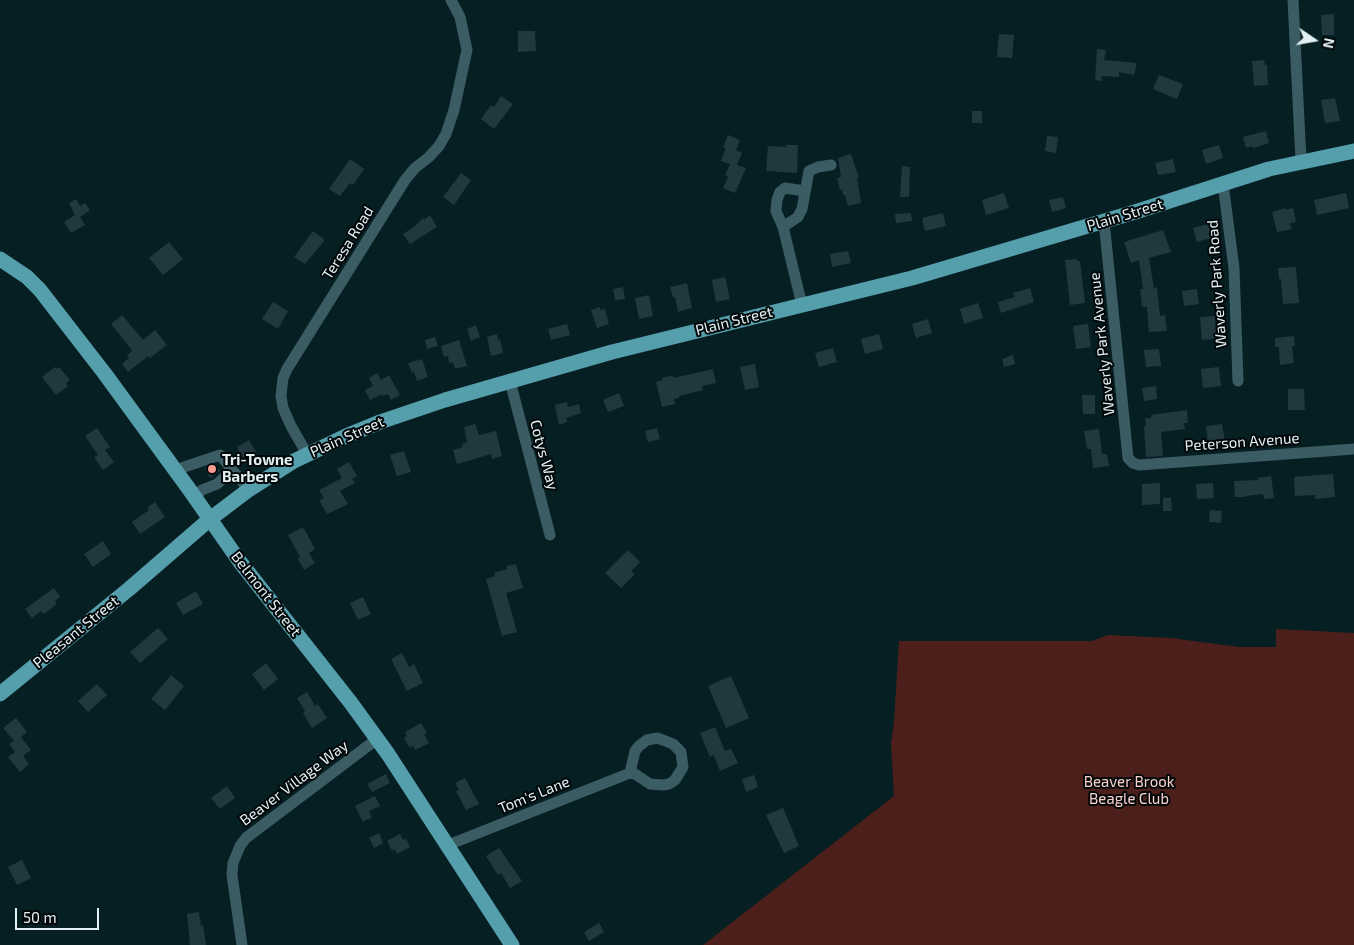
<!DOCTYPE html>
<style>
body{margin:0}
#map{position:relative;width:1354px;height:945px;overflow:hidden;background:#061f23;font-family:"Exo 2",sans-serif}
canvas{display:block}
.north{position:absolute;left:1289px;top:15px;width:50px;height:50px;-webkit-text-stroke:4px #010709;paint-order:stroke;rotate:102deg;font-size:14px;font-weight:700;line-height:20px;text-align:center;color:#e3f1f4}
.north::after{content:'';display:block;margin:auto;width:18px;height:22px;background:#e3f1f4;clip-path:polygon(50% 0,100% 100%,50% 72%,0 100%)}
.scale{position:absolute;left:15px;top:908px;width:84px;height:22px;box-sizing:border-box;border:2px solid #e3f1f4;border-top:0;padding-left:6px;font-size:15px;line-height:18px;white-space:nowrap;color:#e3f1f4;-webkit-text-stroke:4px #010709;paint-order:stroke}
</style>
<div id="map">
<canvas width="1354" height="945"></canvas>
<div class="north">N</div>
<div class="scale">50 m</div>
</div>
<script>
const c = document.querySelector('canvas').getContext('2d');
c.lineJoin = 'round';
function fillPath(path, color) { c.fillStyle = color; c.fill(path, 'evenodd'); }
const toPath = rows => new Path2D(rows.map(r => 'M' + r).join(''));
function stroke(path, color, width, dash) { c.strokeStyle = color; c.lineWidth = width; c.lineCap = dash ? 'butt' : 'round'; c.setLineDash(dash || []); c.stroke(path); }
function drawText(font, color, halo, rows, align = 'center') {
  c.font = font + ' "Exo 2",sans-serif'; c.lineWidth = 4; c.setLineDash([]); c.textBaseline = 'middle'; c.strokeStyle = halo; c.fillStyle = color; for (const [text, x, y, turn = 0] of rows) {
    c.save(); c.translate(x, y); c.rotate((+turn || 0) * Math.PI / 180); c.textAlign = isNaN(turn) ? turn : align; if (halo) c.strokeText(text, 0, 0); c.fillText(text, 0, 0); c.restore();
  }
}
fillPath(toPath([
 [1276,629,1354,633,1354,945,703,945,894,796,891,743,894,722,899,641,1092,641,1108,635,1171,638,1239,647,1276,647]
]), '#4d1f1a');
fillPath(toPath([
 [1334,14,1334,35,1322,35,1321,15],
 [518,31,535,31,536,51,518,52],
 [999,34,1014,35,1012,58,997,57],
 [1097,49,1106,50,1104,60,1137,63,1134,75,1119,72,1119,77,1102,76,1101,81,1095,80],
 [1264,60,1265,65,1267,65,1268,85,1254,86,1252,61],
 [1159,75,1183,84,1177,99,1153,89],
 [501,96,513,104,494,129,481,119,491,105,494,107],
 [1335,98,1340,121,1325,123,1321,100],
 [972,111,982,111,982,123,972,123],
 [1266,131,1269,143,1253,148,1252,146,1246,148,1243,137],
 [728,135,740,140,736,150,742,153,737,165,746,168,735,193,723,188,728,177,725,175,730,164,721,161,726,148,723,147],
 [1047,136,1058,137,1056,153,1045,151],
 [786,145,798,145,797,173,766,171,768,146,786,147],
 [1219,145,1223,158,1206,164,1202,150],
 [851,154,859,178,857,178,861,203,848,206,845,195,843,195,842,190,840,190,837,178,841,177,838,158],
 [350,159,364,169,353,185,350,183,340,196,329,189],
 [1173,159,1176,172,1158,175,1155,163],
 [902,166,910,167,909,197,900,197],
 [461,173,471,180,454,205,443,197],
 [1004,193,1009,208,986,215,982,200],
 [1346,193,1349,208,1317,215,1314,200],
 [1063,197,1066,208,1052,212,1049,200],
 [76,199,80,206,85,203,90,210,80,217,85,225,71,233,64,222,75,215,69,203],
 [1285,208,1286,210,1293,208,1296,222,1290,223,1292,229,1277,232,1272,212],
 [911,213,912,221,896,223,895,214],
 [943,213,946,226,925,231,922,218],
 [430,215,437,227,410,244,403,234,414,227,423,218,424,220],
 [1211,223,1215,237,1197,242,1193,228],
 [1163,230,1171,252,1149,258,1154,288,1157,287,1160,316,1165,315,1167,331,1149,332,1147,307,1142,307,1140,289,1143,289,1139,260,1131,263,1124,242],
 [313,231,325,240,305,264,294,257],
 [169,242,183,259,163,275,149,258],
 [848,251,851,263,832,267,830,254],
 [1077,259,1077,261,1080,261,1085,303,1070,305,1065,260],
 [1296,267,1299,303,1283,304,1281,279,1279,279,1278,268],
 [725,277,730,299,716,302,712,280],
 [687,283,692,308,678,312,675,297,673,297,670,287],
 [623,287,625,299,615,300,613,289],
 [1030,288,1034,302,1001,313,998,302,1015,297,1013,293],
 [1197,289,1199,304,1184,306,1182,291],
 [649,295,653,316,639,319,635,298],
 [273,302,288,311,278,329,262,319],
 [978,303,983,318,964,324,960,309],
 [600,307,600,310,605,309,609,324,597,328,591,310],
 [122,315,143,340,155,330,167,345,150,358,148,356,128,372,122,364,129,358,127,356,132,350,111,324],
 [1215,316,1216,339,1202,340,1200,317],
 [928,319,932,333,916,338,912,324],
 [567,324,570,335,551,340,548,329],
 [1088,324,1091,347,1076,349,1073,326],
 [476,325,480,337,471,341,467,329],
 [497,334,498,340,500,339,503,353,491,356,487,337],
 [879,334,883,349,865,354,861,339],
 [1294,336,1295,346,1292,346,1294,363,1280,365,1279,347,1275,347,1275,338],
 [435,337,438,346,427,349,425,340],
 [459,340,467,366,455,369,453,362,449,363,448,356,444,357,441,346],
 [833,348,837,362,819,367,815,353],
 [1159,349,1161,366,1146,367,1144,350],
 [1013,355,1015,364,1004,367,1002,359],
 [422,359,428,377,417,381,414,372,412,373,408,363],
 [755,364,759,387,745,390,740,367],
 [55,367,57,369,59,367,70,380,66,383,68,386,56,395,42,377],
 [1219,367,1221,386,1203,388,1201,369],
 [713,369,716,383,702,386,703,390,679,396,679,398,674,399,675,404,662,407,656,382,663,380,662,378,673,375,674,378],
 [377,373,381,380,389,375,400,395,391,400,388,394,383,396,382,394,370,400,365,390,373,386,369,378],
 [1156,386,1157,399,1144,401,1142,388],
 [1288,389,1304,389,1305,410,1288,410],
 [619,393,624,406,608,412,603,400],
 [1082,395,1095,395,1095,414,1083,414],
 [567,402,568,407,579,404,581,413,566,418,567,422,559,425,555,405],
 [1187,410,1188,423,1184,423,1185,429,1161,432,1163,456,1146,457,1144,426,1146,426,1145,418,1151,418,1151,415],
 [475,424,479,435,496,431,502,456,492,459,491,454,457,464,453,450,463,447,462,444,467,442,464,427],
 [1222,424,1225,441,1208,443,1206,426],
 [97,428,110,447,105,450,114,462,103,470,94,457,98,455,85,436],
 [657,428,660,439,648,442,645,431],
 [1099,429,1102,454,1107,454,1109,466,1093,468,1091,449,1087,449,1084,431],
 [249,440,259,457,246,464,237,447],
 [404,451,411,472,397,476,390,455],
 [349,462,357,476,352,479,355,483,340,491,348,504,327,514,319,500,324,498,319,490,342,478,337,469],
 [216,464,220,471,210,478,204,468],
 [1333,474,1335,497,1315,499,1315,495,1295,496,1294,477],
 [1271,476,1274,498,1264,499,1263,494,1245,496,1245,497,1235,497,1234,481,1258,480,1257,478],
 [1160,483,1160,504,1142,505,1142,484],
 [1213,483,1214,498,1197,499,1196,484],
 [1163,498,1171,498,1172,511,1163,511],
 [155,502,165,517,140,534,132,522,149,510,148,507],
 [1210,510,1222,511,1221,523,1209,522],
 [303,527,315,549,309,553,315,563,304,570,298,559,300,557,288,535],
 [103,541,111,554,93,567,84,554],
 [628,550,640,562,631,571,635,574,621,588,605,573],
 [516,564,523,588,506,593,517,632,502,636,486,579,495,576,494,573,507,569,507,566],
 [54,588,60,597,55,601,57,604,44,614,41,611,32,618,25,609],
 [196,591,203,604,183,615,176,603],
 [363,597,371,614,358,620,350,603],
 [158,628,168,639,140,663,130,652],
 [402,653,409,667,414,664,423,683,407,691,391,659],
 [266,663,278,679,264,690,252,674],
 [171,675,184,686,165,710,151,699],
 [731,676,749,718,726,728,708,686],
 [97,684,107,695,88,712,78,701],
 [307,692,315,706,318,704,327,718,312,728,303,713,305,711,297,698],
 [16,718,27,732,21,737,31,750,23,756,29,764,20,772,8,757,15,752,9,744,14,741,3,728],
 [421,723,427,733,424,734,429,743,415,750,413,746,410,748,404,738,407,736,405,732],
 [715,727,725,751,731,749,738,763,720,771,714,755,710,757,700,733],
 [386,774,390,783,372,792,367,784],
 [754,775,758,787,746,792,742,779],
 [465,778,479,804,466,810,456,791,459,790,455,783],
 [227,786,235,798,220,809,211,798],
 [375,796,380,806,369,811,372,817,363,822,355,806],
 [783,808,799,846,784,853,766,815],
 [379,833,383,843,374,848,369,838],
 [400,834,403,840,406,838,410,847,397,854,395,849,392,851,387,841],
 [499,848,522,881,510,888,501,873,498,875,486,856],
 [22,860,31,878,17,885,8,867],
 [199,912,201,926,203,925,206,945,190,945,187,914],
 [599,923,604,932,589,941,584,932]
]), '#21393e');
stroke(toPath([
 [1293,0,1301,161],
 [1223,184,1234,268,1238,381],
 [1104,221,1128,458,1133,463,1139,465,1354,449],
 [783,227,798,217,802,209,809,171,818,167,831,165],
 [802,305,783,227,776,211,777,200,780,192,785,188,805,191],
 [510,381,550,535],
 [307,454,291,426,283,408,281,396,283,378,287,369,405,180,415,168,429,157,439,146,446,134,454,110,467,50,460,17,451,0],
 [176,471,184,467,220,455,249,490],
 [194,496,202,490,217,484,227,475,234,472],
 [448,845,630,773,635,751,639,746,647,740,657,738,663,740,673,744,681,752,683,767,675,780,669,784,663,785,650,784,635,774,630,773],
 [242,945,232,875,233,863,240,846,246,838,377,739]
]), '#3b5c63', 11);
stroke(toPath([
 [0,259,27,277,40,290,105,374,189,489,240,562,351,703,388,754,512,945],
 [0,694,129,589,210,519,247,491,294,461,346,436,380,422,445,400,612,352,912,278,1135,212,1269,169,1354,151]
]), '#559eac', 15);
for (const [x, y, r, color] of [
 [212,469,5,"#f59d90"]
]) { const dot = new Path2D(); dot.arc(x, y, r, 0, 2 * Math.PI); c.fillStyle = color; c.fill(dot); stroke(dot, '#010709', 2); }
drawText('15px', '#e3f1f4', '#010709', [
 ["Plain Street",1125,215,-17],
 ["Teresa Road",348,243,-58],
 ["Waverly Park Road",1217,284,-94],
 ["Plain Street",734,321,-14],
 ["Waverly Park Avenue",1102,344,-96],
 ["Plain Street",347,437,-24],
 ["Peterson Avenue",1242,442,-4],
 ["Cotys Way",544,455,75],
 ["Belmont Street",266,594,52],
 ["Pleasant Street",76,632,-39],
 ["Beaver Village Way",294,783,-37],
 ["Tom's Lane",534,795,-22]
]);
drawText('bold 15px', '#e3f1f4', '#010709', [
 ["Tri-Towne",222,460],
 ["Barbers",222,477]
], 'left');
drawText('15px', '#fbd2cb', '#010709', [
 ["Beaver Brook",1129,782],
 ["Beagle Club",1129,799]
]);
</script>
